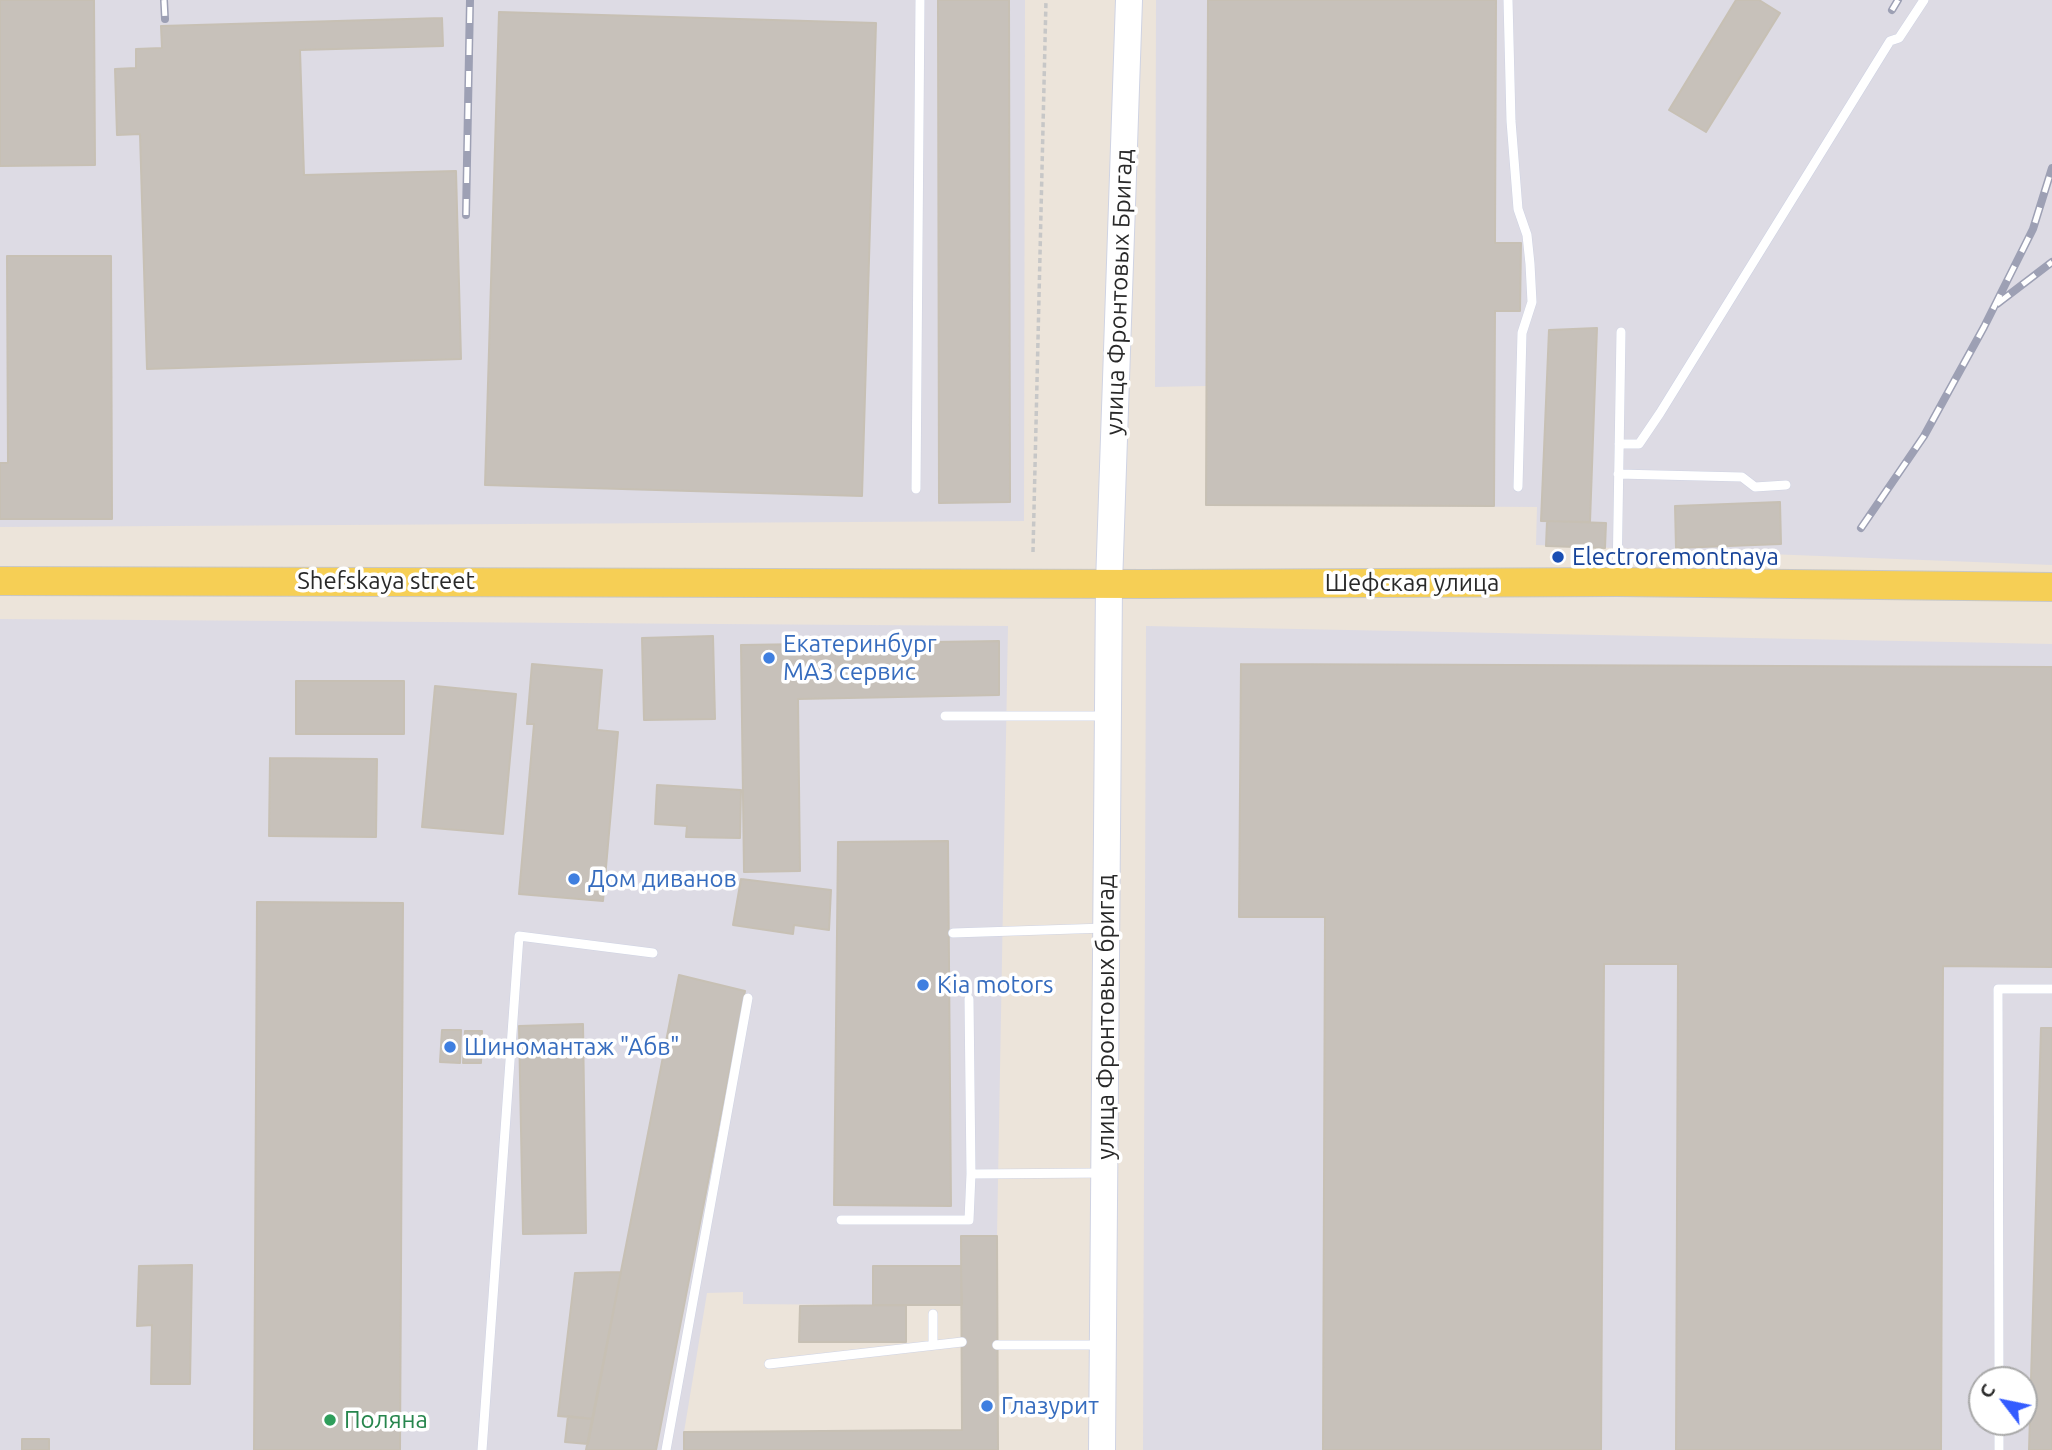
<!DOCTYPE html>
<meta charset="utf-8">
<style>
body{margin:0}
#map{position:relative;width:2052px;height:1450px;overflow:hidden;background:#ece4da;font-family:Ubuntu,sans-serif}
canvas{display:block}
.north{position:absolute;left:1968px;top:1366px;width:70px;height:70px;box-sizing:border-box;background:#fff;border:2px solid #a9a9a9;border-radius:50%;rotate:302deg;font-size:19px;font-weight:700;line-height:28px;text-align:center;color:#292929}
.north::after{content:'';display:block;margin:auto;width:24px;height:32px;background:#345cff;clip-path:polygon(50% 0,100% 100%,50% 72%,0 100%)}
</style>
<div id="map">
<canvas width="2052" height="1450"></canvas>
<div class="north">С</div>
</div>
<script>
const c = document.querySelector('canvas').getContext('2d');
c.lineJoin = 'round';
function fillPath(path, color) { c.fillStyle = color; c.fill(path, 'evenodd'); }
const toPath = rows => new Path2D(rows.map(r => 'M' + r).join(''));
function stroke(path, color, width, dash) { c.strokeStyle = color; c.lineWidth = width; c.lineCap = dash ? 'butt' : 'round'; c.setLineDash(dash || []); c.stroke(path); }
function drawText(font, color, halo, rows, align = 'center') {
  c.font = font + ' Ubuntu,sans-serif'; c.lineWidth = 7; c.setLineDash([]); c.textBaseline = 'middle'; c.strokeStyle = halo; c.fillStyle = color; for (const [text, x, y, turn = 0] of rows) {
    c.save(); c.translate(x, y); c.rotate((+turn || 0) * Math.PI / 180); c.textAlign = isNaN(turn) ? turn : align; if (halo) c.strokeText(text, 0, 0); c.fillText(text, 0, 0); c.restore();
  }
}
fillPath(toPath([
 [0,0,1025,0,1024,521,0,527],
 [1156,0,2052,0,2052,565,1536,545,1537,507,1206,505,1207,386,1155,387],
 [0,619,1008,626,997,1236,961,1266,873,1266,873,1305,743,1304,743,1292,707,1293,684,1432,684,1450,0,1450],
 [1146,626,2052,644,2052,1450,1143,1450],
 [1982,1380,2024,1380,2024,1422,1982,1422]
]), '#dddbe4');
const building = toPath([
 [0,0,94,0,95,165,0,166,0,0],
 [938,0,1009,0,1010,502,939,503,938,0],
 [1208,0,1496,0,1495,243,1521,243,1520,311,1495,311,1494,506,1206,505,1208,0],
 [1736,0,1759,0,1780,13,1706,132,1669,110,1736,0],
 [499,12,876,23,862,496,485,485,499,12],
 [442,18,443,46,300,50,304,175,456,171,461,359,147,369,140,134,117,135,115,69,136,68,136,49,162,48,161,26,442,18],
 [7,256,111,256,112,519,0,519,0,463,8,463,7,256],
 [1597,328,1590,522,1541,521,1549,330,1597,328],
 [1780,502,1781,544,1676,548,1675,506,1780,502],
 [1547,521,1606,523,1605,548,1546,546,1547,521],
 [713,636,715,719,644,720,642,638,713,636],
 [999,641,999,695,798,699,800,871,744,872,741,645,999,641],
 [532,664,602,670,597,730,618,732,603,901,519,894,534,724,527,724,532,664],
 [1241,664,2052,667,2052,967,1943,966,1941,1450,1676,1450,1678,964,1604,964,1601,1450,1323,1450,1325,917,1239,917,1241,664],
 [296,681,404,681,404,734,296,734,296,681],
 [435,686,516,694,503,834,422,827,435,686],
 [270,758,377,759,376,837,269,836,270,758],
 [657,785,741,790,740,838,686,837,687,826,655,824,657,785],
 [948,841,951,1206,834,1205,838,842,948,841],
 [741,879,831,890,829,930,794,925,793,934,733,925,741,879],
 [257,902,403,903,400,1450,254,1450,257,902],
 [679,975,745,991,656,1450,586,1450,679,975],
 [583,1024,586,1233,523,1234,519,1026,583,1024],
 [2041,1028,2052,1028,2052,1450,2029,1450,2041,1028],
 [442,1030,461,1030,460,1063,440,1062,442,1030],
 [465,1031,482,1031,481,1063,463,1063,465,1031],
 [961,1236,997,1236,998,1450,684,1450,684,1432,962,1430,961,1236],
 [192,1265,190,1384,151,1384,152,1325,137,1326,139,1266,192,1265],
 [873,1266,961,1266,962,1305,873,1305,873,1266],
 [621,1272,593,1419,558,1416,575,1273,621,1272],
 [906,1305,906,1342,799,1342,800,1306,906,1305],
 [568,1416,593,1419,588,1444,565,1442,568,1416],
 [22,1439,49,1439,49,1450,22,1450,22,1439]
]);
fillPath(building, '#c7c1ba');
stroke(building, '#c7c0b4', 2);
const service = toPath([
 [1508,0,1511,121,1518,209,1527,235,1530,264,1532,302,1522,333,1518,487],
 [1619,444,1639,444,1660,413,1890,41,1899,38,1924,0],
 [1618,474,1742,477,1755,487,1786,485],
 [916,489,920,0],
 [1617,580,1621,332],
 [945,716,1106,716],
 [953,933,1105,928],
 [969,999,971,1174],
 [841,1220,969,1220,971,1174,1103,1173],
 [933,1345,933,1314],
 [997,1345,1101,1345],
 [769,1364,962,1342],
 [1999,1380,1998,989,2052,989],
 [1999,1422,1999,1450],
 [482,1450,519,936,653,953],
 [666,1450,748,998]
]);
const secondary = toPath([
 [1102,1450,1109,584,1129,0]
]);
const primary = toPath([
 [0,581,1146,584,1617,582,2052,587]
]);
stroke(service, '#cfd3e3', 10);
stroke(secondary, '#cfd3e3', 28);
stroke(primary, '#c7c7c7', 30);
stroke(toPath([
 [1033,552,1046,0]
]), '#c7c7c7', 3.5, [5, 3.5]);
stroke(service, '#fff', 9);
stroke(secondary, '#fff', 26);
stroke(primary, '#f6cf55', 28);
const rail = toPath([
 [164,0,165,19],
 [1892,10,1898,0],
 [466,215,470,0],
 [1997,304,2052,262],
 [1861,528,1924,436,1984,327,2033,229,2052,168]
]);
stroke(rail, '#9da0b4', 8);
stroke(rail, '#fff', 5, [16]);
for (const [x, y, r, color] of [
 [1558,557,7,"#1a4fb4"],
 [769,658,7,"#3f7fe0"],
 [574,879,7,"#3f7fe0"],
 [923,985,7,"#3f7fe0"],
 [450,1047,7,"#3f7fe0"],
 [987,1406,7,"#3f7fe0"],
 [330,1420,7,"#2e9e5b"]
]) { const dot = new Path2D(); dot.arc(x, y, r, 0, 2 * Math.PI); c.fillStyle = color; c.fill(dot); stroke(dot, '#fff', 2.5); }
drawText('24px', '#292929', '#fff', [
 ["улица Фронтовых Бригад",1119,292,-88],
 ["Shefskaya street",386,581],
 ["Шефская улица",1412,583],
 ["улица Фронтовых бригад",1106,1017,-90]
]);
drawText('24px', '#164399', '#fff', [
 ["Electroremontnaya",1572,557]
], 'left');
drawText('24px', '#366cbe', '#fff', [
 ["Екатеринбург",783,644],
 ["МАЗ сервис",783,672],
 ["Дом диванов",588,879],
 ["Kia motors",937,985],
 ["Шиномантаж \"Абв\"",464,1047],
 ["Глазурит",1001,1406]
], 'left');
drawText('24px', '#27864d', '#fff', [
 ["Поляна",344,1420]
], 'left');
</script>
